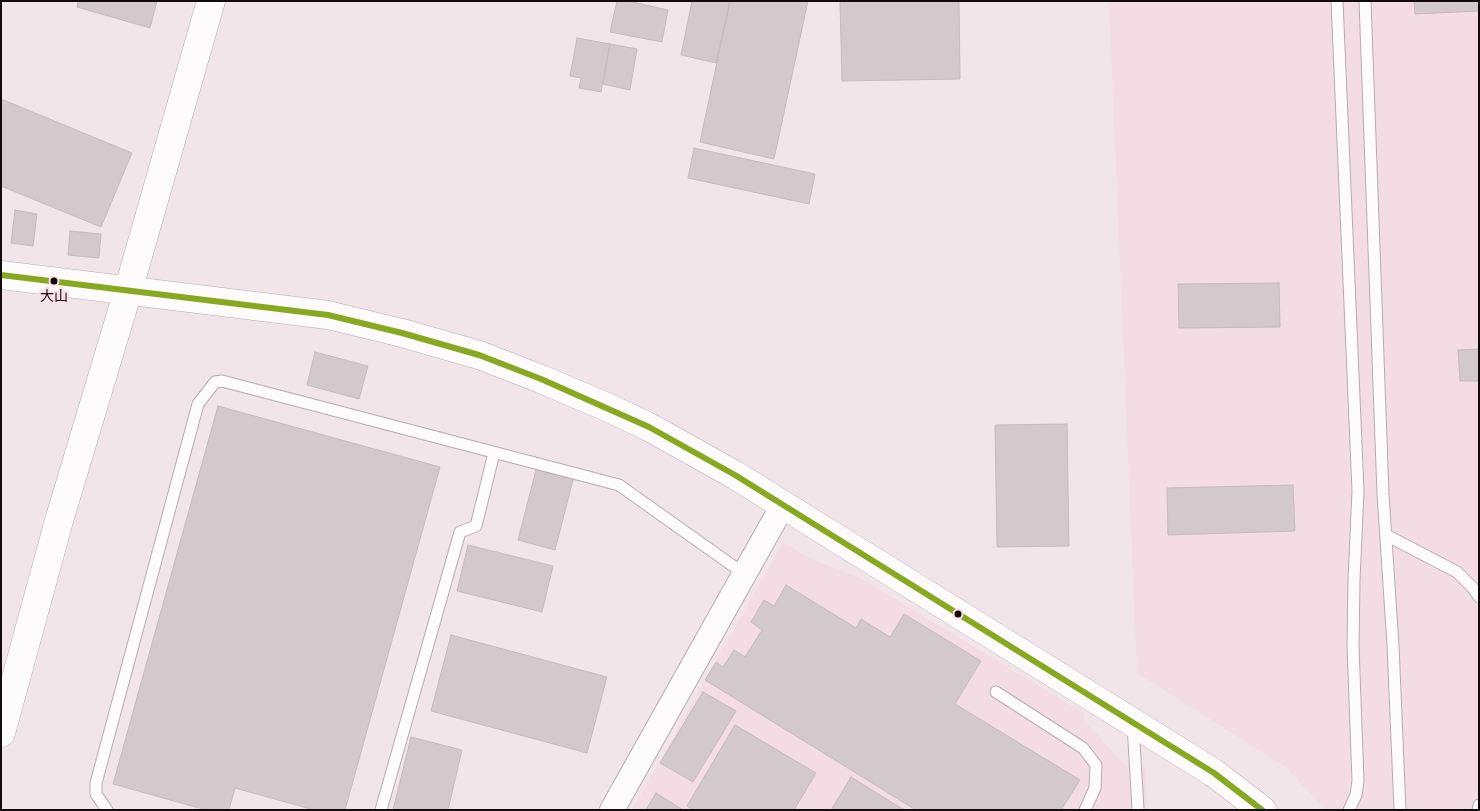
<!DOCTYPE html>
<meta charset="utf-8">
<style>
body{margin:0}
#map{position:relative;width:1480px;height:811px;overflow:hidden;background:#f2e5e9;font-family:Arial,sans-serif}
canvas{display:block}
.frame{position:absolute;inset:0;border:2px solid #120a0c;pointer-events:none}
</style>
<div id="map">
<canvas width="1480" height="811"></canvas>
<div class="frame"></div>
</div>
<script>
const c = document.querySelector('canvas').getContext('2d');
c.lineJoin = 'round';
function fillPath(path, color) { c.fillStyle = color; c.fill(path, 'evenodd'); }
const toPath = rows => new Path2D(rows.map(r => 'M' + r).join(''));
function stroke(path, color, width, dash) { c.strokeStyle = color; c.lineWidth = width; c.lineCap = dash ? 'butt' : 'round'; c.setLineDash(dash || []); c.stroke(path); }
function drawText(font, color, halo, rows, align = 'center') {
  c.font = font + ' Arial,"Noto Sans JP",sans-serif'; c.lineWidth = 4.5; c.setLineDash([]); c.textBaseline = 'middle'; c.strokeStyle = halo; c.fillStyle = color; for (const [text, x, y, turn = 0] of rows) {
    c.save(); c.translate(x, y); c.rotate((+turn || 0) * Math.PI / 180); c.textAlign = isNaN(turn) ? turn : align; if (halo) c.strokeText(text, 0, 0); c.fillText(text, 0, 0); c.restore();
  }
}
fillPath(toPath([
 [1109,1,1479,1,1479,810,1326,810,1284,766,1137,673],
 [783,542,811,559,858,577,1084,713,1084,720,1126,766,1145,768,1147,810,632,810]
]), '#f4dce4');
const building = toPath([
 [78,1,157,1,150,28,77,7,78,1],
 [617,1,628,1,668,10,662,42,610,32,617,1],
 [692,1,730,1,716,63,681,55,692,1],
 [730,1,808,1,774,159,700,142,730,1],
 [840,1,959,1,960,79,842,81,840,1],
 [1414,1,1479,1,1479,11,1415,14,1414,1],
 [577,38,610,44,601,92,579,88,581,78,570,76,577,38],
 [610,44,637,49,630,90,603,84,610,44],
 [1,99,132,153,101,227,1,186,1,99],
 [694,148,815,174,809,204,688,178,694,148],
 [15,210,37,214,33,246,11,243,15,210],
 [70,231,101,234,99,258,68,255,70,231],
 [1279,283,1280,327,1179,328,1178,284,1279,283],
 [1479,349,1479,381,1460,381,1458,350,1479,349],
 [315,352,368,366,359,399,307,385,315,352],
 [218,406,440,467,345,810,314,810,235,788,229,810,206,810,113,784,218,406],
 [1067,424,1069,546,997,547,995,425,1067,424],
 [537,466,574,476,555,550,518,540,537,466],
 [1293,485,1295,531,1168,535,1167,488,1293,485],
 [468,545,553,566,542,612,457,591,468,545],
 [786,585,856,628,861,619,890,637,904,614,981,661,955,704,1080,780,1061,810,916,810,705,680,716,662,723,667,734,650,745,657,762,630,751,622,764,600,774,606,786,585],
 [451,635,607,677,587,753,431,711,451,635],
 [703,692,736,711,693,782,660,763,703,692],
 [735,725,816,773,794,810,693,810,687,806,735,725],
 [411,737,462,750,448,810,393,810,411,737],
 [851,777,904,810,831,810,851,777],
 [656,793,683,810,646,810,656,793]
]);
fillPath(building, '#d3c9cc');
stroke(building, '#c5babe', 1);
const lane = toPath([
 [1337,1,1358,491,1354,580,1353,646,1358,781,1356,795,1349,810],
 [1365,1,1383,494,1393,645,1400,810],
 [1386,535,1457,572,1473,588,1479,597],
 [996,692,1083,748,1096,765,1095,788,1085,810],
 [1133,724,1138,810],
 [107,810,96,794,96,783,198,404,215,382,222,381,619,485,743,573],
 [381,810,460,532,476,526,494,453],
 [1478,810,1479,805]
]);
const street = toPath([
 [612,810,783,505]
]);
const secondary = toPath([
 [1,275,328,315,402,333,479,355,541,379,609,408,649,427,735,475,1214,773,1262,810],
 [1,733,60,517,128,291,211,1]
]);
stroke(lane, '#b6acaf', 13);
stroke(street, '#b6acaf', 26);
stroke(secondary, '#b6acaf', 29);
stroke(lane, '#fdfbfc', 11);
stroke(street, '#fdfbfc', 24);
stroke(secondary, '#fdfbfc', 28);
stroke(toPath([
 [1,275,328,315,402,333,479,355,541,379,649,427,735,475,1214,773,1262,810]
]), '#87a91f', 6);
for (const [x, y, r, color] of [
 [54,281,4.5,"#120a0c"],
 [958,614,4.5,"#120a0c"]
]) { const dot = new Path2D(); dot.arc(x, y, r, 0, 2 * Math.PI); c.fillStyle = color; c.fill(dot); stroke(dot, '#f8dfe7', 2); }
drawText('14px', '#120a0c', '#f8dfe7', [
 ["大山",54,297]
]);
</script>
